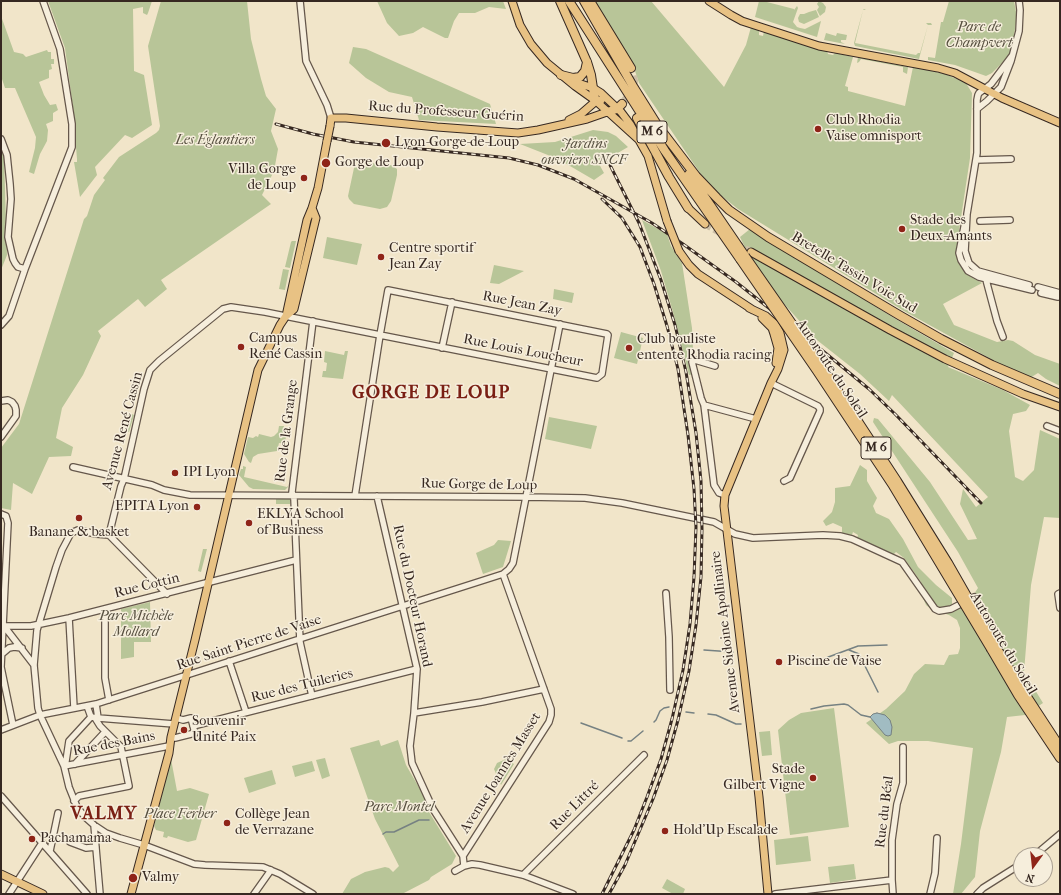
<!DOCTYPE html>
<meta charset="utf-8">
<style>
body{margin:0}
#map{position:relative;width:1061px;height:895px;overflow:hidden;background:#f1e5c9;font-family:"IM FELL French Canon",serif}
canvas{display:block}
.frame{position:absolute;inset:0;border:2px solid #362821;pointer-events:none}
.north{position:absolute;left:1013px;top:847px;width:40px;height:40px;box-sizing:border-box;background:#f6eedc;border:1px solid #a99f91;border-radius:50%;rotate:195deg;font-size:11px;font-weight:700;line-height:16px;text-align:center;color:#362821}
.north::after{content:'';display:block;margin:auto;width:14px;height:18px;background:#8f2418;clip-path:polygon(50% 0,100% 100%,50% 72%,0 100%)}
</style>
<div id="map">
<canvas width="1061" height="895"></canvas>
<div class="frame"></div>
<div class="north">N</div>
</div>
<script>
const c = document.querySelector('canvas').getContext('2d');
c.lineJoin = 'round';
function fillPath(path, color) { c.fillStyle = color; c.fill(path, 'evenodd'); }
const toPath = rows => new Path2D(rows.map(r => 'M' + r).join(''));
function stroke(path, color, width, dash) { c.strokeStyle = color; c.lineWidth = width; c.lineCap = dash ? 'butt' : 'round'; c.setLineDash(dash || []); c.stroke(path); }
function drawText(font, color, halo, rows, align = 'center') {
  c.font = font + ' "IM FELL French Canon",serif'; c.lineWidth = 3; c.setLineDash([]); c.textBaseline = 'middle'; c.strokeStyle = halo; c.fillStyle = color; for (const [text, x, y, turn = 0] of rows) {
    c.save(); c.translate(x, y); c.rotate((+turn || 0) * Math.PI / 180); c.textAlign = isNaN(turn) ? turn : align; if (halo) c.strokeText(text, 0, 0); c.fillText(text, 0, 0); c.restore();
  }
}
fillPath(toPath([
 [48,1,152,1,148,13,147,15,143,13,143,7,133,9,134,71,144,75,152,125,132,138,125,135,95,167,97,175,80,197,74,162,77,162,77,159,76,147,75,123,65,48],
 [161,1,247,1,251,39,261,79,266,96,276,109,271,131,278,149,274,171,262,195,271,204,161,280,167,289,145,307,138,299,98,331,101,336,83,375,62,408,56,438,73,447,71,456,49,457,32,494,13,483,11,510,1,508,1,448,19,424,84,219,87,216,94,195,105,180,103,178,119,157,156,133,159,130,160,126,148,46],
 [377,1,503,1,506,9,489,7,475,13,459,13,454,21,448,38,445,38,423,27,413,33,399,36,387,23],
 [593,1,651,1,724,87,746,45,751,27,759,29,759,35,763,36,764,31,789,40,827,51,828,54,833,55,835,53,853,57,845,86,848,87,848,91,905,106,913,67,945,74,966,83,972,93,970,158,956,251,960,264,964,271,971,277,982,283,943,304,954,325,997,342,1008,340,1013,341,1035,355,1060,364,1060,386,1046,379,1038,373,1030,378,1011,370,904,311,738,209,719,194,708,184,700,173,639,83,633,65],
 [759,1,763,1,794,9,794,10,797,6,798,8,793,22,797,27,800,28,805,29,821,21,817,37,755,17],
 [819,1,823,3,826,7,825,12,820,16,817,10,819,7,817,4],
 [949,1,1014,1,1017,17,1012,47,1009,56,992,73,986,76,955,65,928,60,928,57,935,58,941,22,943,22],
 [864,9,866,10,863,10,855,43,916,55,918,53,920,53,928,25,926,23,931,23,932,25,928,25,919,59,855,46,854,43,863,10],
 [816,10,819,17,804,24,799,22,798,18,800,14,804,14,809,12],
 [1,16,14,52,23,54,26,57,47,50,48,52,51,52,51,59,54,59,54,64,51,64,52,69,49,70,49,78,39,82,44,95,50,105,56,104,58,110,53,113,53,121,46,124,48,130,47,141,40,154,34,174,29,172,35,148,36,137,15,88,5,88,1,76],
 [826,33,836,36,837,33,847,35,846,40,841,40,841,42,845,44,824,40],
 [353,47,366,49,490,104,496,124,419,120,412,97,389,92,366,78,349,63],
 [858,57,908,67,907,74,903,72,903,67,861,59,859,62,857,63],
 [593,130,608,132,616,136,628,147,599,164,604,173,594,180,558,159,520,144,555,142],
 [1,150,4,156,7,255,1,270],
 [361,162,391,165,397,169,397,175,391,201,387,207,380,209,354,204,349,199,348,196,354,168,356,165],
 [642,220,667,234,671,246,682,263,692,328,693,350,690,359,694,374,689,375,673,312,661,271],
 [750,229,894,318,954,353,948,367,1003,390,1030,405,1026,411,1013,414,1009,431,1015,477,1023,481,1034,470,1040,430,1060,439,1060,518,1044,517,1031,585,1024,672,1043,703,1025,715,1007,717,1001,752,980,831,975,877,961,894,953,894,961,844,973,748,928,741,898,741,889,744,866,723,886,709,905,691,914,674,925,664,944,665,949,655,958,654,960,648,960,628,957,620,949,615,931,609,926,605,923,598,921,582,904,558,896,552,893,555,857,538,858,535,853,532,852,535,842,533,842,527,833,523,826,526,823,521,832,512,835,502,835,488,850,486,860,465,867,470,867,481,877,498,873,506,876,513,889,519,903,539,918,567,936,585,952,598,952,606,974,594,978,588,958,552,873,422,874,418,878,419,930,482,968,540,977,539,960,504,963,489,976,507,988,497,892,395,889,401,860,374,803,329,804,326,768,286,748,254,740,237],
 [327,237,362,244,357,265,323,258],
 [292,241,296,241,290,268,285,267,291,242],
 [494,265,524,271,499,284,490,283],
 [283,269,289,270,285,290,279,289],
 [554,289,574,293,572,303,553,299],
 [621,332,643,338,637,364,614,358],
 [325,351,344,355,345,351,348,351,343,379,322,377,323,371,326,371,327,363,324,362],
 [129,413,134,415,129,432,125,431],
 [549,417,597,426,591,449,545,439],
 [279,426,284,426,283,434,286,436,285,444,279,443,277,451,258,454,253,457,251,463,249,462,244,454,248,437,253,438,256,436,258,437,259,434,271,437,274,436,278,432],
 [243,466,246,467,244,477,287,487,287,486,288,487,285,490,253,489,249,487,239,475,241,469,243,469],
 [276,499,290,499,290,504,276,504],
 [498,540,511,541,503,567,483,574,476,553,494,545],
 [203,549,207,549,201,572,198,571],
 [150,602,151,642,134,642,134,657,121,659,121,609],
 [834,708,849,827,790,835,778,730,789,720,801,713],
 [770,731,772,755,762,756,759,732],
 [379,740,381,746,398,740,406,765,424,796,429,812,456,856,452,864,431,877,429,880,402,894,342,894,351,879,365,872,385,867,389,868,393,872,399,866,375,819,350,748],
 [325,758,330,776,322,779,316,760],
 [171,759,177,791,190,788,209,794,196,840,188,842,168,836,167,838,163,837,164,832,156,830,154,826],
 [506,759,514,764,501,785,494,769,497,763],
 [312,761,315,771,295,777,292,766],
 [272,770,276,784,249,793,244,778],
 [808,836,811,861,776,865,774,840],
 [854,864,856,879,830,883,828,867],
 [667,879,685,889,683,894,673,894,662,888]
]), '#b8c598');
const water = toPath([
 [877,713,885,715,890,720,892,727,891,735,888,736,885,735,870,717,873,714,877,713]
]);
fillPath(water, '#a1bcc2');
stroke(water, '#768182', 1);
stroke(toPath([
 [704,650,733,652],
 [849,650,859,654,878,692],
 [806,660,823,659,858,646,887,645],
 [811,709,824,706,844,704,848,705,861,715,870,717],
 [686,712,694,713],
 [708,714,716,715,736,724,741,724],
 [654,722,656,720,660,711,664,708,669,707],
 [581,723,622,738],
 [628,741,631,741,643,731],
 [383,834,386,832,394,832,419,820,429,820]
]), '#768182', 1.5);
stroke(toPath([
 [705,224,724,235],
 [736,243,751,252]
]), '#ccbfa7', 7, [7, 3.5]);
stroke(toPath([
 [622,104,632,92,634,81,631,68]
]), '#ccbfa7', 8, [8, 4]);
const minor = toPath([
 [300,1,306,61,327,105,331,118],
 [1012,56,991,84,979,93,978,95,977,100,977,153,967,214,965,251,969,263,978,271,1029,285],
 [977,109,987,101,1001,87,1011,61,1019,31,1020,10,1019,1],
 [1,139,7,155,10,184,11,199,8,237,13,259,15,263,18,267,25,269],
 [976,160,1011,159],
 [980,221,1010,220],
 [965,222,959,253,961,260,968,271,979,277,1032,290],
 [985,276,997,321,1003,337],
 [1038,287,1060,293],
 [1041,293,1058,297],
 [1,325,9,316,25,269,72,147,72,124,60,49,43,1],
 [442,348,452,302],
 [715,366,695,360,692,362,701,398,704,405,714,485,719,493,725,495],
 [771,383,818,406,820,409,820,411,790,478,784,481],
 [1,401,8,400,12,402,15,406,16,410,16,416,1,437],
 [704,405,756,419],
 [1047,426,1060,431],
 [73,467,152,485,164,490,190,495,526,497,585,498,622,503,714,522,735,534,753,538,823,535,840,536,852,539,902,562,935,609,939,611,951,609,974,597],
 [377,496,417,669,414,713,410,746,412,763,433,809,463,856],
 [1,514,6,516,8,523,1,667,13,725],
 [109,535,121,486,124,479,144,389,150,370,159,361,223,309,231,307,265,312,380,335,597,378,602,374,608,335,607,334,388,290,380,335,355,496],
 [109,535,96,534,78,530,71,533,62,550,56,567,37,630,34,665,38,708,40,715,64,766,69,787,77,807,85,817,94,825,106,833,120,838,144,845,194,864,205,865,263,867,280,874,313,894],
 [109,535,167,594],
 [666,593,669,637,670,690],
 [1060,593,1058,594,1060,608],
 [105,609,105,678,109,700],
 [69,618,74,708],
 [4,626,31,626,69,618,296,560],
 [4,626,34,665],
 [2,654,9,648,14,647,22,648],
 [229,661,246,712],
 [312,696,300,642,294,499,292,492,313,321],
 [87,706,91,717,98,718,96,704],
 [414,713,482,702,544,689],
 [98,718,174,724],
 [193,726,417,669],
 [1,730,40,715,96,704,503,574,509,569,513,563,560,324],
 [171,737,175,738,195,733,191,718,183,720,176,718],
 [75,764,105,732],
 [64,766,169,746],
 [64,766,66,761,69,741,91,717],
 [1,796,87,894],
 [74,801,79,796,129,786,121,747,100,726,95,718],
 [94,825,100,894],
 [70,842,86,848,96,847],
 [50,851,58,813],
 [1035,855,1060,834],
 [464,866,463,856,549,722,551,715,551,709,503,574],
 [455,871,464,866,472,864,480,865,523,875,573,894],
 [523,875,644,755],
 [892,880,893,894],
 [9,894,42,843],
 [254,894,271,870],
 [775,894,892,880,892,840,897,804,903,783,903,747],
 [930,894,935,873,937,838],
 [977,894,983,888,1021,864]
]);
const major = toPath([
 [512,1,520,25,531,44,547,63,575,86,596,101,639,140],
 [709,1,731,15,742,21,819,46,938,68,955,73,1002,98,1060,123],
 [572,81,593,88,601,93,621,112,630,124,648,156,667,221],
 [569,120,581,114,596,101,601,100],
 [330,126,331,118,346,118,437,127,518,133,538,130,587,119,607,112],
 [688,208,705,224],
 [679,251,689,265,698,274,753,310],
 [751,252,890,330,945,359,1023,394,1060,407],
 [749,308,766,316,775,324,780,333,784,350,778,369,771,383,725,495,724,506,759,797,768,894],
 [286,316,307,220,312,208,318,188,327,141],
 [762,318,772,328,774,334,778,348,776,363],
 [1,874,43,894],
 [131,894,169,753,171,737,195,640,258,370,280,325,286,316,294,309,316,218,312,208]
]);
const highway = toPath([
 [560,1,587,62,591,75,594,95,596,101],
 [569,1,665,151,740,259],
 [584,1,634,88,666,139],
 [590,1,631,68],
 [561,75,573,78,580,77,585,71,587,62],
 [607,112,617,109,622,104],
 [637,118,669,177,688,208],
 [664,134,696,176,717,198,729,210,768,237,899,315,941,339,992,365,1060,394],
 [689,174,745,256],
 [996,647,1022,689,1060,747],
 [991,649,1018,695,1060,758]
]);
stroke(minor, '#65574b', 8);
stroke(major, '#362821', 9);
stroke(highway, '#362821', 10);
stroke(minor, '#f6eedc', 5.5);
stroke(major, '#e8c284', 7);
stroke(highway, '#e8c284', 8);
const rail = toPath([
 [276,124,313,134,354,142,509,158,538,165,574,179,652,223,683,244,736,282,823,351,869,389,895,414,981,503],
 [607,159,639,223,661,280,675,325,686,372,696,433,701,481,702,529,701,577,696,625,689,671,678,720,667,760,653,799,625,865,609,894],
 [602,199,622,218,640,247,654,284,667,326,678,369,688,435,694,489,696,527,694,577,690,624,683,670,672,719,661,759,647,797,634,830,602,894]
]);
stroke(rail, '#362821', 3);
stroke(rail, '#f6eedc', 1.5, [4.5]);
const majorBridge = toPath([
 [327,141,330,126],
 [667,221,679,251]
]);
const highwayBridge = toPath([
 [745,256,823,368,897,481,948,563,996,647],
 [740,259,817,371,892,484,991,649]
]);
stroke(majorBridge, '#362821', 9, []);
stroke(highwayBridge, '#362821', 10, []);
stroke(majorBridge, '#e8c284', 7);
stroke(highwayBridge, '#e8c284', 8);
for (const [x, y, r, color] of [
 [818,129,4,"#8f2418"],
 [386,143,5,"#8f2418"],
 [326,163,5,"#8f2418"],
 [304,178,4,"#8f2418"],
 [902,229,4,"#8f2418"],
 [381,257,4,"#8f2418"],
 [241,347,4,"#8f2418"],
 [629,348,4,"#8f2418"],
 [175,473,4,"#8f2418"],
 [197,507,4,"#8f2418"],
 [79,518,4,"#8f2418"],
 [249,523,4,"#8f2418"],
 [779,662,4,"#8f2418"],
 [184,730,4,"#8f2418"],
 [813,778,4,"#8f2418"],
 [227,823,4,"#8f2418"],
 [665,831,4,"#8f2418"],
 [32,839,4,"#8f2418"],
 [133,878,5,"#8f2418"]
]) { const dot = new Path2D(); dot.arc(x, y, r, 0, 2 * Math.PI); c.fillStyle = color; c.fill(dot); stroke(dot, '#f6eedc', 1.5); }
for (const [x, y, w] of [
 [652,132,30],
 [876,448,30]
]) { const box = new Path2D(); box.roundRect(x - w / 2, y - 11, w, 22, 3); c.fillStyle = '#f6eedc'; c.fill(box); stroke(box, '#362821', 1); }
drawText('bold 13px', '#362821', null, [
 ["M 6",652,132],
 ["M 6",876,448]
]);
drawText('italic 14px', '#564f3f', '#f6eedc', [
 ["Parc de",979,28],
 ["Champvert",979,44],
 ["Les Églantiers",215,141],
 ["Jardins",584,145],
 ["ouvriers SNCF",584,161],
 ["Parc Michèle",136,617],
 ["Mollard",136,633],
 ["Parc Montel",399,808],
 ["Place Ferber",180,815]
]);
drawText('14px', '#362821', '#f6eedc', [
 ["Rue du Professeur Guérin",446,112,4],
 ["Bretelle Tassin Voie Sud",854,273,31],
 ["Rue Jean Zay",522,304,11],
 ["Rue Louis Loucheur",523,351,11],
 ["Autoroute du Soleil",831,369,56],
 ["Avenue René Cassin",123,431,-75],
 ["Rue de la Grange",287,431,-83],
 ["Rue Gorge de Loup",479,485,1],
 ["Rue Cottin",147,586,-14],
 ["Rue du Docteur Horand",412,596,78],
 ["Avenue Sidoine Apollinaire",726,632,-97],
 ["Rue Saint Pierre de Vaise",249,643,-18],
 ["Autoroute du Soleil",1003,644,59],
 ["Rue des Tuileries",302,686,-14],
 ["Rue des Bains",114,744,-11],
 ["Avenue Joannès Masset",501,773,-58],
 ["Rue Littré",575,806,-45],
 ["Rue du Béal",885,812,-83]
]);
drawText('14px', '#362821', '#f6eedc', [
 ["Club Rhodia",826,121],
 ["Vaise omnisport",826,137],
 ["Lyon-Gorge-de-Loup",395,143],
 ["Gorge de Loup",335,163],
 ["Villa Gorge",296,170,"right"],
 ["de Loup",296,186,"right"],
 ["Stade des",910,221],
 ["Deux-Amants",910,237],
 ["Centre sportif",389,249],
 ["Jean Zay",389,265],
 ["Campus",249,339],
 ["René Cassin",249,355],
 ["Club bouliste",637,340],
 ["entente Rhodia racing",637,356],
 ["IPI Lyon",183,473],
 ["EPITA Lyon",189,507,"right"],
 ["EKLYA School",257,515],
 ["of Business",257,531],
 ["Banane & basket",79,533,"center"],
 ["Piscine de Vaise",787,662],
 ["Souvenir",192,722],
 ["Unité Paix",192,738],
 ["Stade",805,770,"right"],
 ["Gilbert Vigne",805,786,"right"],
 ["Collège Jean",235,815],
 ["de Verrazane",235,831],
 ["Hold'Up Escalade",673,831],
 ["Pachamama",40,839],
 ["Valmy",142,878]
], 'left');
c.letterSpacing = '1px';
drawText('bold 18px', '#7a1f14', '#f6eedc', [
 ["GORGE DE LOUP",431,394],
 ["VALMY",104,815]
]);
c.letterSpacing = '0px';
</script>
